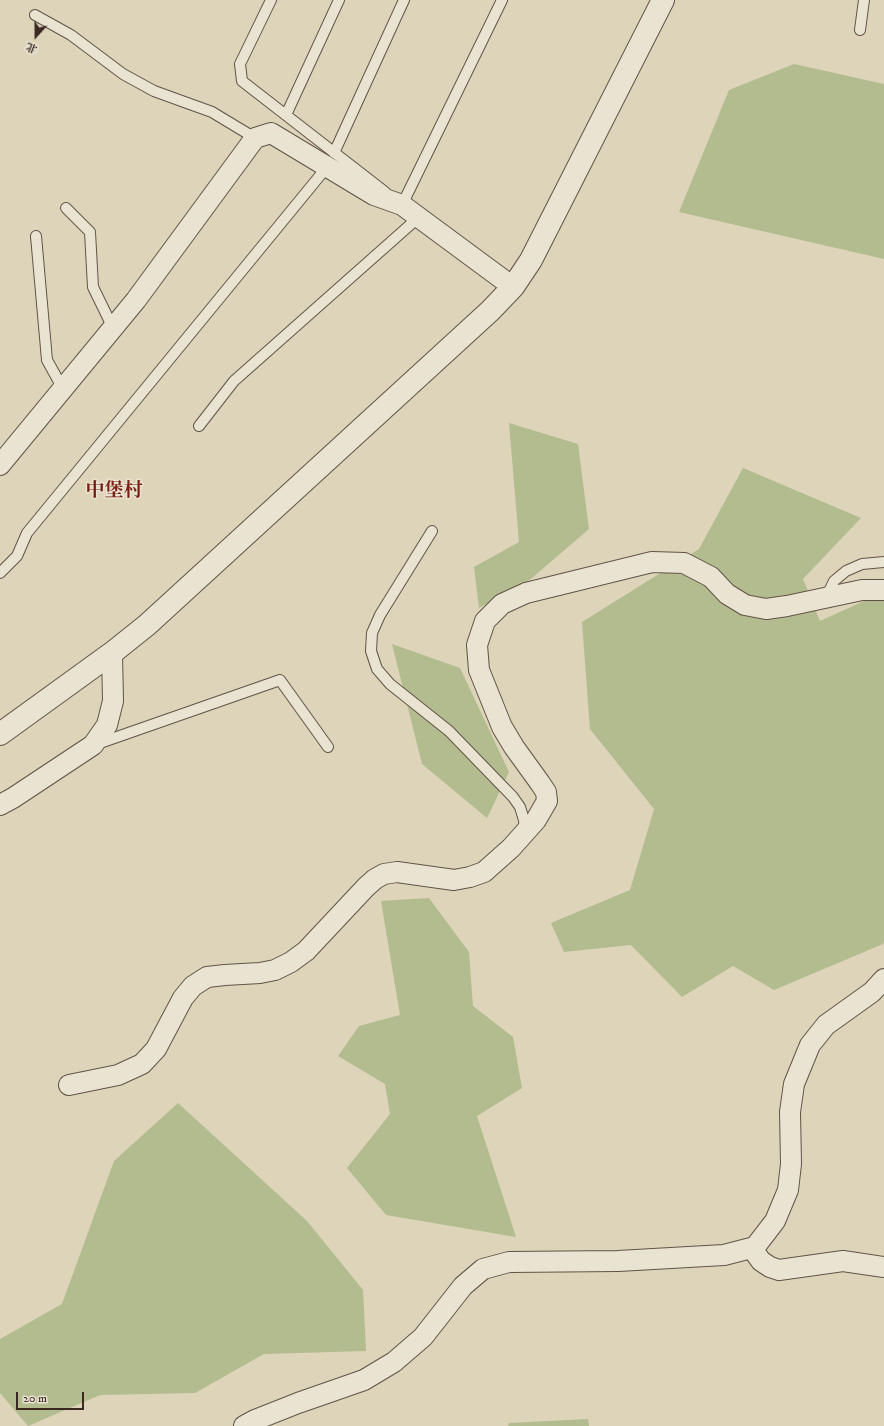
<!DOCTYPE html>
<meta charset="utf-8">
<style>
body{margin:0}
#map{position:relative;width:884px;height:1426px;overflow:hidden;background:#ddd4b9;font-family:"IM FELL DW Pica","Noto Serif SC",serif}
canvas{display:block}
.north{position:absolute;left:16px;top:16px;width:40px;height:40px;-webkit-text-stroke:3px #e9e3d2;paint-order:stroke;rotate:201deg;font-size:11px;font-weight:700;line-height:16px;text-align:center;color:#3a2821}
.north::after{content:'';display:block;margin:auto;width:14px;height:18px;background:#3a2821;clip-path:polygon(50% 0,100% 100%,50% 72%,0 100%)}
.scale{position:absolute;left:16px;top:1392px;width:68px;height:18px;box-sizing:border-box;border:2px solid #3a2821;border-top:0;padding-left:5px;font-size:12px;line-height:14px;white-space:nowrap;color:#3a2821;-webkit-text-stroke:3px #e9e3d2;paint-order:stroke}
</style>
<div id="map">
<canvas width="884" height="1426"></canvas>
<div class="north">北</div>
<div class="scale">20 m</div>
</div>
<script>
const c = document.querySelector('canvas').getContext('2d');
c.lineJoin = 'round';
function fillPath(path, color) { c.fillStyle = color; c.fill(path, 'evenodd'); }
const toPath = rows => new Path2D(rows.map(r => 'M' + r).join(''));
function stroke(path, color, width, dash) { c.strokeStyle = color; c.lineWidth = width; c.lineCap = dash ? 'butt' : 'round'; c.setLineDash(dash || []); c.stroke(path); }
function drawText(font, color, halo, rows, align = 'center') {
  c.font = font + ' "IM FELL DW Pica","Noto Serif SC",serif'; c.lineWidth = 3; c.setLineDash([]); c.textBaseline = 'middle'; c.strokeStyle = halo; c.fillStyle = color; for (const [text, x, y, turn = 0] of rows) {
    c.save(); c.translate(x, y); c.rotate((+turn || 0) * Math.PI / 180); c.textAlign = isNaN(turn) ? turn : align; if (halo) c.strokeText(text, 0, 0); c.fillText(text, 0, 0); c.restore();
  }
}
fillPath(toPath([
 [794,64,884,84,884,259,679,212,729,90],
 [509,423,578,444,589,529,526,583,479,608,474,567,519,542],
 [743,468,861,518,803,579,820,621,884,592,884,942,883,944,774,990,733,966,682,997,631,945,564,952,551,923,630,890,654,809,590,729,582,622,699,549],
 [392,644,460,668,509,772,487,818,422,764],
 [429,898,469,952,473,1006,513,1037,522,1088,477,1116,516,1237,386,1215,347,1168,390,1114,385,1084,338,1056,359,1026,400,1015,381,901],
 [178,1103,307,1221,363,1290,366,1351,264,1354,195,1393,100,1395,28,1426,0,1393,0,1339,62,1304,114,1161],
 [588,1419,589,1426,508,1426,509,1423]
]), '#b2bc8f');
const service = toPath([
 [271,0,240,64,242,81,385,192],
 [35,15,71,35,123,74,154,91,212,112,255,138],
 [860,30,864,0],
 [286,115,339,0],
 [334,153,404,0],
 [399,203,402,205,502,0],
 [66,208,90,232,93,287,113,328],
 [36,236,47,360,63,389],
 [199,426,234,381,419,217],
 [432,531,380,615,372,633,371,651,377,669,390,684,449,731,513,797,520,807,524,820,525,832],
 [0,573,17,556,27,533,327,167],
 [826,598,834,581,846,571,862,564,884,562],
 [97,744,280,680,328,747]
]);
const minor = toPath([
 [0,465,136,300,255,138,271,133,374,195,402,205,513,287],
 [0,805,13,798,93,745,107,725,113,701,112,653],
 [69,1085,118,1075,142,1064,156,1049,183,998,193,986,207,977,225,975,260,973,275,970,291,962,306,951,366,887,375,879,384,874,397,872,454,880,470,877,484,872,511,848,536,820,547,801,546,792,540,783,514,747,502,727,479,670,477,645,485,621,502,604,526,593,652,562,684,563,711,577,727,594,745,605,766,609,787,606,862,590,884,590],
 [755,1247,756,1254,761,1261,770,1267,779,1270,843,1261,884,1267],
 [244,1426,255,1420,298,1403,364,1380,394,1362,423,1337,463,1286,483,1269,509,1262,618,1261,724,1255,755,1247,775,1221,788,1190,791,1164,790,1112,794,1084,810,1045,826,1025,872,992,884,979]
]);
const tertiary = toPath([
 [0,734,112,653,147,625,490,311,513,287,531,260,663,0]
]);
stroke(service, '#635347', 12);
stroke(minor, '#635347', 22);
stroke(tertiary, '#635347', 24);
stroke(service, '#e9e3d2', 10);
stroke(minor, '#e9e3d2', 20);
stroke(tertiary, '#e9e3d2', 22);
drawText('bold 19px', '#7a1f14', '#e9e3d2', [
 ["中堡村",114,492]
]);
</script>
